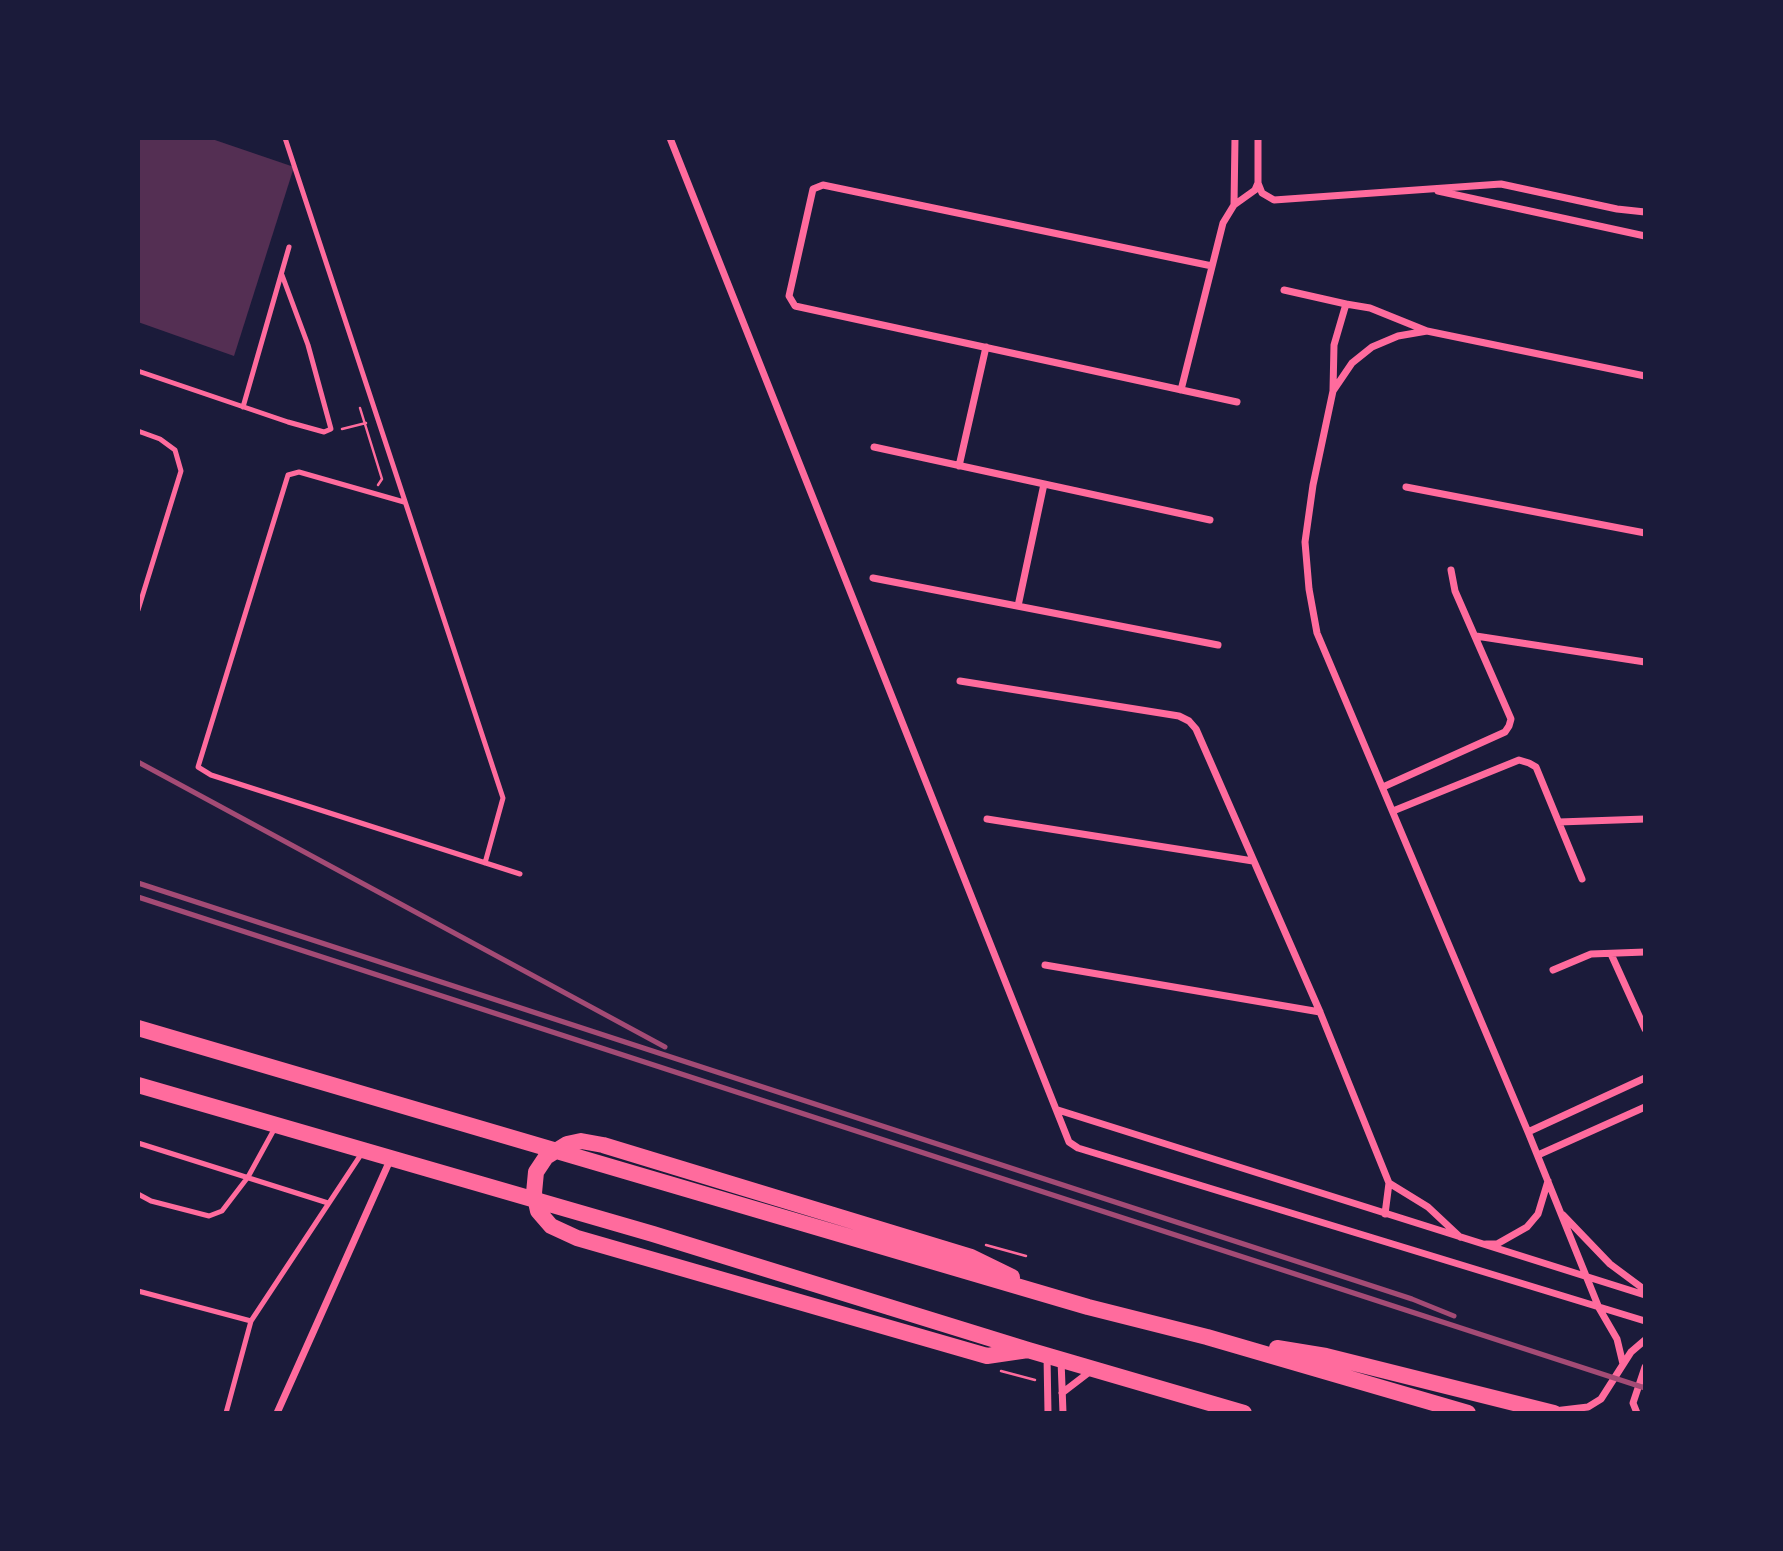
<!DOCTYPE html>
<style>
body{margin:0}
#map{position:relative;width:1783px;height:1551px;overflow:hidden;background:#1b1b3a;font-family:Manrope,sans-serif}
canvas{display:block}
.frame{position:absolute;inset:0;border:140px solid #1b1b3a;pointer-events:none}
</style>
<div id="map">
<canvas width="1783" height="1551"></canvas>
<div class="frame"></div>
</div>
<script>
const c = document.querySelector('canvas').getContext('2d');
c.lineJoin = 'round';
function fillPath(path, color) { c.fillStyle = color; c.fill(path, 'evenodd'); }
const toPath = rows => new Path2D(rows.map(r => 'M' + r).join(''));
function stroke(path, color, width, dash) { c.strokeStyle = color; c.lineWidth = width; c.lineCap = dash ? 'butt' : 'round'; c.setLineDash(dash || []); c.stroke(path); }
fillPath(toPath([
 [138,138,209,138,294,167,234,356,138,322]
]), '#542f53');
stroke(toPath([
 [360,408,382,479,378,485],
 [342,429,366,423],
 [986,1245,1026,1256],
 [1001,1371,1035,1380]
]), '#ff6b9d', 2.5);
stroke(toPath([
 [285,138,503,798,485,863],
 [138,371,288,422,324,432,331,429,308,345,282,275],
 [243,407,289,247],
 [138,431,160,439,175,450,181,471,138,610],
 [404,502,299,472,288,475,198,767,211,775,520,874],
 [138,1143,328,1203],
 [138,1194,151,1201,209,1216,222,1211,248,1177,276,1126],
 [138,1291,251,1321],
 [226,1413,251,1321,362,1153]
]), '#ff6b9d', 5);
stroke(toPath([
 [670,138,1069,1142,1078,1148,1645,1321],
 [1258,183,1262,193,1274,200,1501,184,1617,209,1645,212],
 [1438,191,1645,236],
 [1234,205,1235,138],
 [1212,266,823,185,813,189,789,296,795,306,1237,402],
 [1284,290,1346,304],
 [1181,390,1223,223,1234,205,1255,190,1258,183,1258,138],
 [1333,390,1334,345,1346,304,1370,308,1427,331],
 [874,447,1210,520],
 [959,466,986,347],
 [1406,487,1645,533],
 [873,578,1218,645],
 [1018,606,1044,484],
 [1476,636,1645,662],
 [960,681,1179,716,1189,721,1196,729,1320,1012,1389,1183,1385,1214],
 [1383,787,1505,732,1509,726,1511,719,1455,591,1451,570],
 [1393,811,1519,760,1529,763,1536,767,1582,879],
 [987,819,1253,861],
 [1559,822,1645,819],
 [1611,954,1645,1029],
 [1045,965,1320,1012],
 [1553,970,1591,954,1645,952],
 [1058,1110,1645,1295],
 [1528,1132,1645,1078],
 [1538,1155,1645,1107],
 [1389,1183,1428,1207,1460,1237],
 [1563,1215,1610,1264,1645,1290],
 [1486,1244,1497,1244,1527,1227,1538,1214,1548,1181],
 [1047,1356,1048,1413],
 [1061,1360,1063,1413],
 [1623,1364,1617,1339,1599,1308,1528,1132,1317,633,1309,589,1305,542,1313,485,1333,391,1352,363,1372,347,1398,336,1427,331,1645,376],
 [1062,1393,1092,1370],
 [1554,1411,1588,1407,1601,1399,1631,1352,1645,1340],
 [277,1413,391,1158],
 [1637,1413,1633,1403,1645,1367]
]), '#ff6b9d', 7);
stroke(toPath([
 [138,1028,1088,1307,1207,1337,1468,1413],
 [138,1085,653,1234,1028,1350,1244,1413],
 [1012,1277,971,1257,603,1145,581,1141,567,1144,546,1157,536,1172,534,1193,538,1211,551,1226,577,1238,987,1356,1028,1350],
 [1277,1348,1326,1356,1554,1413]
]), '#ff6b9d', 16);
stroke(toPath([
 [138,762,665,1047],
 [138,883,1412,1299,1454,1316],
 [138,897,1645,1388]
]), '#a44b75', 5);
</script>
